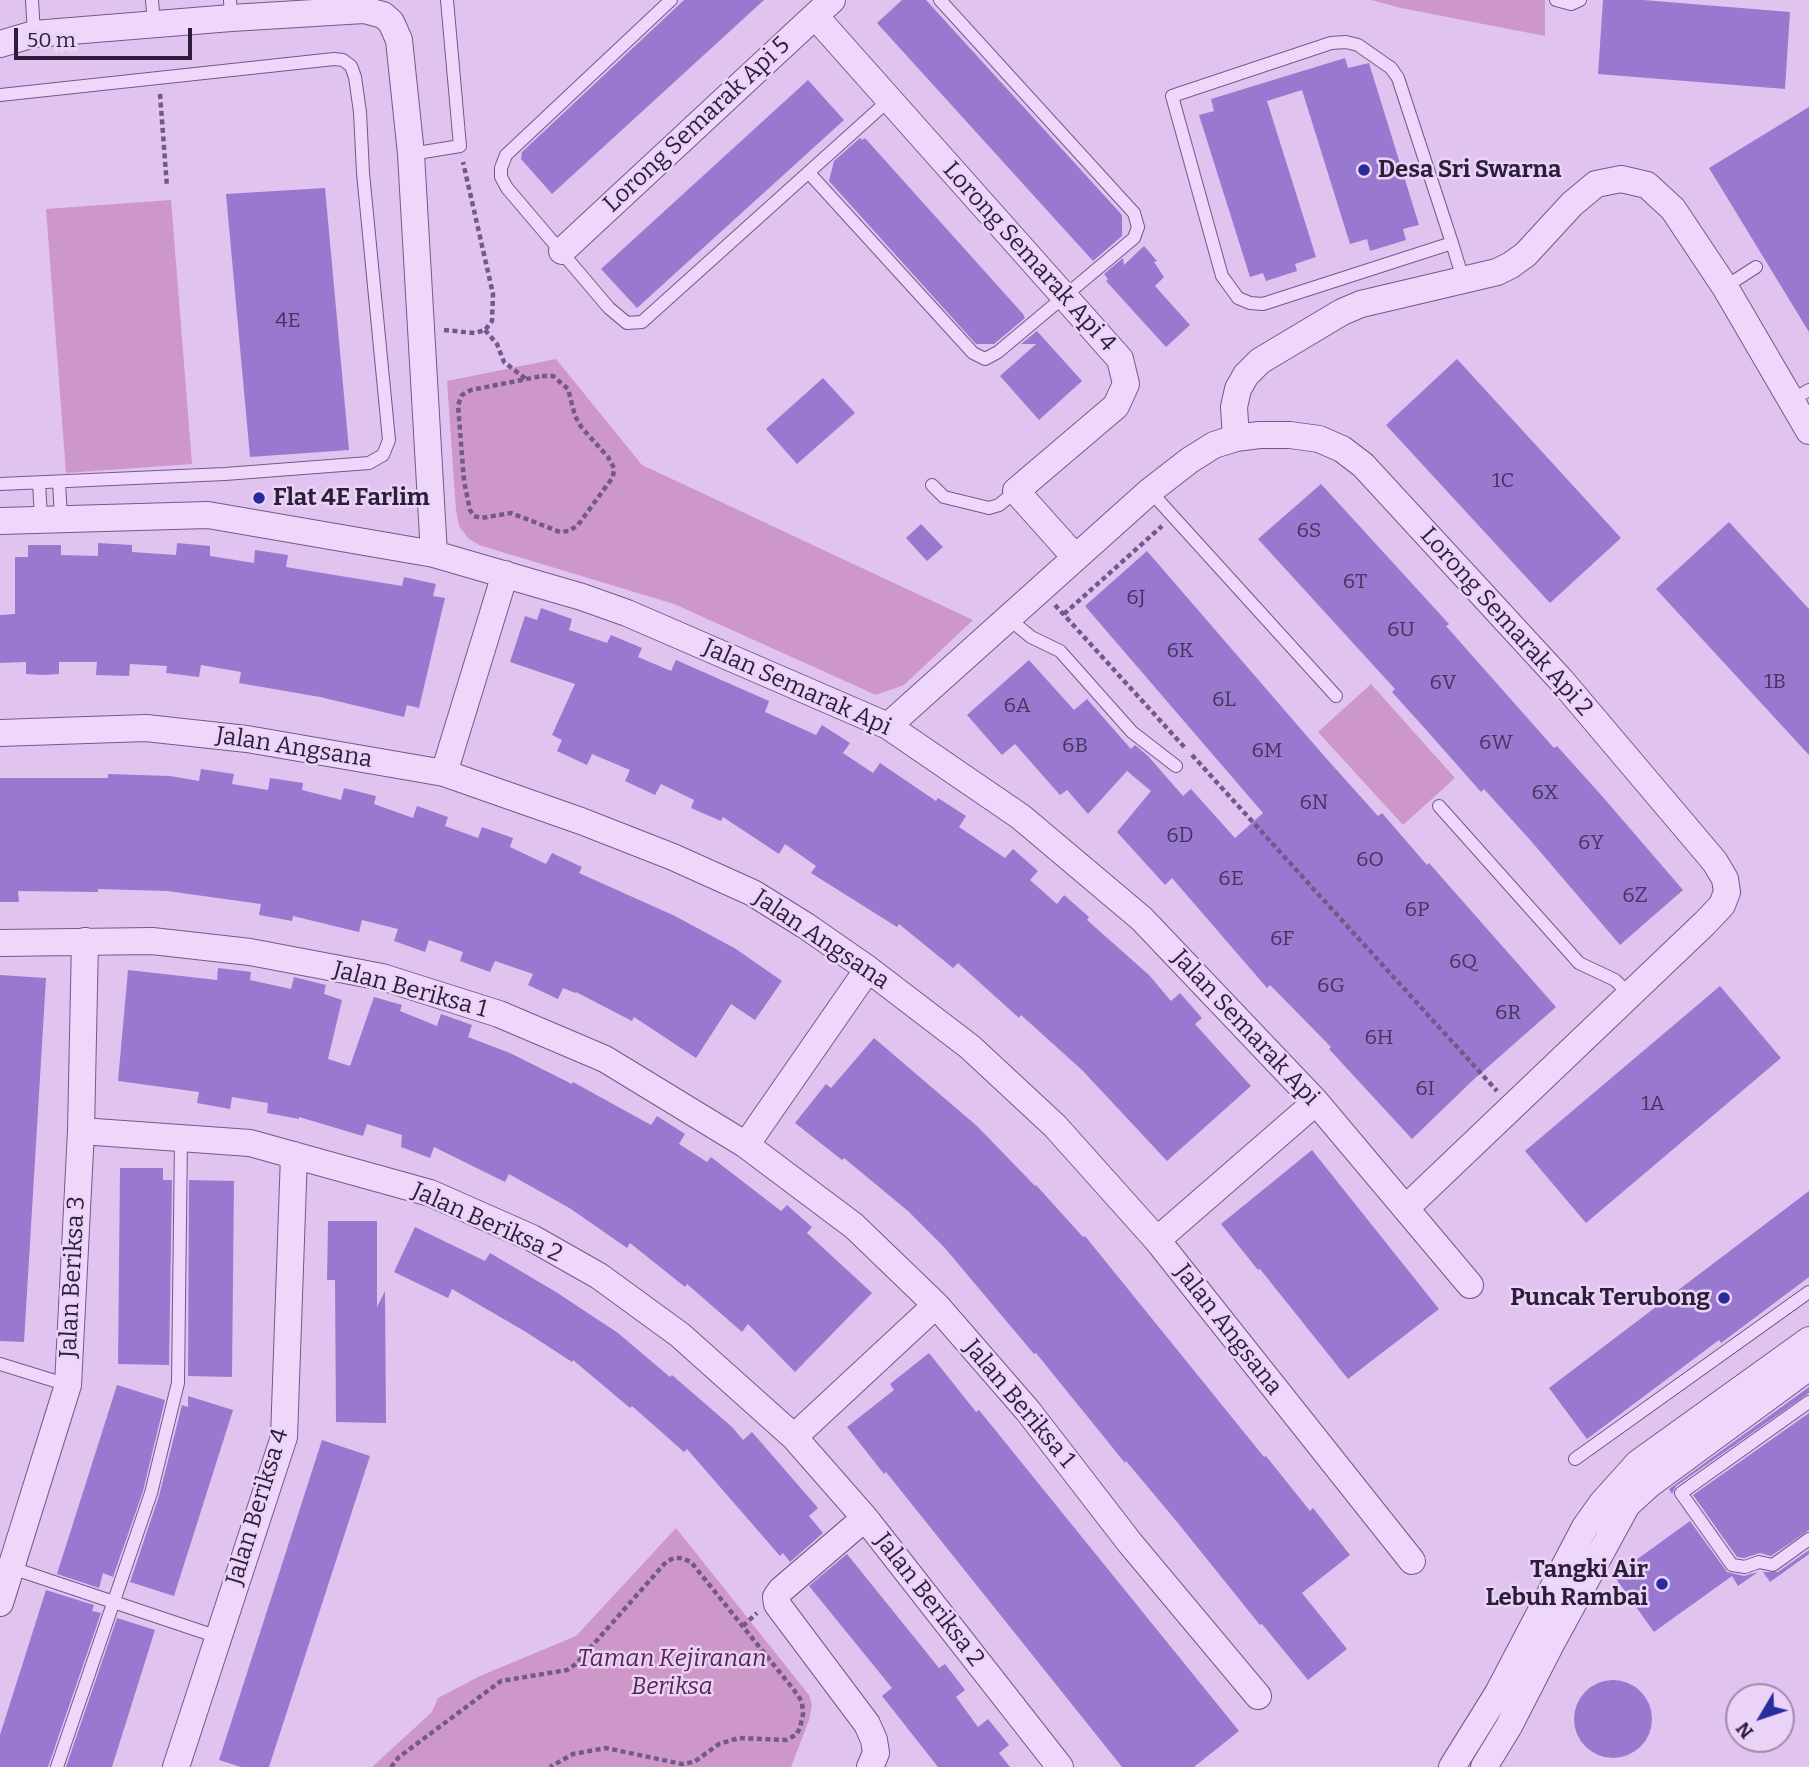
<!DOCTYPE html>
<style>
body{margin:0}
#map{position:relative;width:1809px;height:1767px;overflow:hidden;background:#e1c3f0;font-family:Bitter,serif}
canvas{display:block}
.north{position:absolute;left:1725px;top:1683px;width:70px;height:70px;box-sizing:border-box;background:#ebd3f7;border:2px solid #9e8bab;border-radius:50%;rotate:231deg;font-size:19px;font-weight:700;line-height:28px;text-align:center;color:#2a1e3a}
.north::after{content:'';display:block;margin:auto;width:24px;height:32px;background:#272c9c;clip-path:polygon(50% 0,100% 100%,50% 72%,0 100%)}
.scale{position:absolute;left:14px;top:28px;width:178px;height:32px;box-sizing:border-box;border:4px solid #2a1e3a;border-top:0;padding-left:9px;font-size:21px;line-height:24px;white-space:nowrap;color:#2a1e3a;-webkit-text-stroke:5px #ebd3f7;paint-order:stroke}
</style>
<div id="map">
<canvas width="1809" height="1767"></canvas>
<div class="north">N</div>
<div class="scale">50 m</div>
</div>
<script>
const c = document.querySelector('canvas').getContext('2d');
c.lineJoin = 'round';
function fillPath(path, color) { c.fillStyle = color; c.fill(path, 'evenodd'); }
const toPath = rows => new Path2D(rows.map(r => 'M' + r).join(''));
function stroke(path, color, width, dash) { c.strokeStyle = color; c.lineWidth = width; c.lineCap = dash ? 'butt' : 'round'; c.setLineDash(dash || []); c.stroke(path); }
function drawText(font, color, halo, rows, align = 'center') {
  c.font = font + ' Bitter,serif'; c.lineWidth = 5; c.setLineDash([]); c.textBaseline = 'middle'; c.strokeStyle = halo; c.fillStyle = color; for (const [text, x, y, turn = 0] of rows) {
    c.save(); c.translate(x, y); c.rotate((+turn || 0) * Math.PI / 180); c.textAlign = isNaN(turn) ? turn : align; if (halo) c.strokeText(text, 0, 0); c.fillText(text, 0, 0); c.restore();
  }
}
fillPath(toPath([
 [1371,0,1545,0,1545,36,1401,8],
 [171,200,192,464,66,473,46,209],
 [556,359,642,465,973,620,904,685,876,695,674,604,479,545,468,538,459,526,456,510,447,381],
 [1371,684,1455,778,1403,825,1318,732],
 [676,1528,809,1695,812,1705,809,1720,791,1767,372,1767,432,1712,438,1698,480,1676,576,1636]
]), '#ce97ca');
fillPath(toPath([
 [684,0,764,0,552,194,521,159,522,152],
 [902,0,926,0,1122,215,1122,236,1093,261,877,23],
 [1603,0,1643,0,1790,12,1785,89,1598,74],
 [1345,58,1348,68,1369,63,1419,225,1403,229,1406,240,1370,251,1367,239,1350,244,1302,90,1267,101,1316,257,1295,264,1297,271,1266,281,1263,273,1250,277,1199,115,1214,111,1211,99],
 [808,80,844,120,637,308,601,269],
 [1809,107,1809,332,1709,168],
 [860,138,862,140,865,138,1023,314,1025,318,994,344,976,344,829,181,834,161],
 [325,188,349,450,250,457,226,194],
 [1144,246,1157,261,1154,262,1164,277,1155,286,1190,325,1166,347,1106,281,1108,279,1104,274,1123,258,1124,265],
 [1037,331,1082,381,1039,420,1000,376,1036,344,1021,344],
 [1457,359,1621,538,1550,603,1386,425],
 [823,378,855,413,797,464,766,429],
 [1321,484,1449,624,1446,626,1554,748,1557,746,1602,796,1683,890,1620,945,1531,841,1484,789,1481,792,1428,732,1392,692,1395,689,1258,539],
 [1729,522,1809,609,1809,755,1656,589],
 [921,524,943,547,927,561,906,538],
 [98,543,132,545,132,552,176,555,177,543,210,546,210,556,254,563,255,550,288,555,286,567,298,569,402,586,404,577,436,584,433,596,445,598,419,708,407,705,404,717,320,697,239,683,241,672,201,665,199,677,166,673,167,666,130,664,129,676,96,675,97,662,59,662,59,674,43,675,26,674,26,662,0,663,0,615,15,614,15,557,28,557,28,545,61,545,61,555,98,556],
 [1147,551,1325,757,1378,816,1382,813,1427,865,1429,863,1556,1007,1472,1081,1412,1139,1329,1049,1331,1047,1270,985,1267,988,1172,878,1165,885,1117,832,1151,791,1127,771,1088,814,1067,790,1060,795,1015,744,1002,755,967,715,1029,660,1074,710,1087,699,1131,749,1135,745,1148,756,1183,796,1191,789,1235,838,1263,813,1085,606],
 [541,608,572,619,569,630,607,643,611,635,642,648,638,657,671,671,676,660,769,701,765,712,816,735,822,725,850,743,843,753,873,773,880,763,936,801,938,798,966,816,959,827,1005,858,1013,849,1038,871,1030,880,1057,904,1064,895,1089,917,1087,920,1149,975,1171,1001,1180,993,1202,1018,1195,1024,1251,1086,1167,1161,1082,1070,1021,1015,1019,1018,958,963,953,968,899,924,897,927,811,873,816,866,785,844,779,854,723,817,721,821,691,808,694,800,661,784,655,795,625,781,630,770,592,754,587,765,557,751,562,740,552,735,575,684,510,662,525,616,537,620],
 [201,769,234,774,232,784,268,790,270,778,303,783,302,790,341,800,344,788,376,796,374,804,413,818,417,806,448,817,445,826,478,838,482,827,513,838,510,847,546,864,552,853,582,867,579,873,675,916,736,949,782,981,755,1020,731,1004,696,1058,634,1017,632,1021,576,992,575,993,563,988,558,999,528,985,533,974,495,961,490,972,460,961,463,952,429,940,425,952,394,941,398,929,362,920,359,932,293,916,292,921,259,915,261,904,167,891,98,889,98,892,18,891,19,902,0,902,0,778,108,778,108,774,170,776,199,781],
 [218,968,251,972,250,980,291,989,294,977,326,985,324,994,342,1000,328,1059,350,1066,374,997,402,1005,400,1011,437,1026,441,1014,472,1025,468,1037,510,1053,572,1084,573,1082,651,1125,657,1116,685,1134,679,1144,707,1162,711,1157,781,1211,787,1205,812,1227,807,1233,872,1293,795,1372,748,1324,742,1332,687,1284,685,1287,630,1243,627,1248,571,1209,509,1174,505,1182,434,1147,430,1158,401,1147,402,1135,367,1124,363,1136,299,1117,299,1119,267,1113,268,1103,232,1097,230,1109,197,1103,199,1092,118,1081,128,970,217,980],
 [0,975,46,978,24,1342,0,1341],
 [1720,986,1781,1058,1586,1223,1525,1151],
 [874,1038,977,1126,1035,1186,1036,1185,1083,1237,1085,1236,1264,1457,1266,1456,1310,1511,1313,1508,1350,1555,1302,1593,1347,1649,1308,1680,1262,1624,1260,1625,1173,1517,1126,1461,1125,1463,1036,1353,1034,1354,944,1247,908,1211,844,1158,842,1160,795,1123,826,1084,831,1088],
 [1312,1150,1439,1309,1348,1379,1260,1269,1258,1270,1221,1224],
 [120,1168,163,1168,163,1180,172,1180,169,1365,118,1364],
 [189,1180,234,1181,232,1377,188,1376],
 [1809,1191,1809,1277,1721,1343,1719,1340,1587,1439,1549,1388],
 [328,1221,377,1221,377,1307,385,1291,386,1423,336,1422,335,1280,327,1280],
 [415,1227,485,1261,490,1253,556,1292,618,1333,670,1377,672,1375,732,1427,743,1440,752,1432,818,1508,809,1516,823,1533,790,1562,783,1553,780,1556,687,1449,684,1452,632,1406,630,1408,573,1360,572,1362,526,1332,452,1289,448,1298,394,1272],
 [929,1353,976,1412,979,1410,1239,1731,1194,1767,1122,1767,886,1472,884,1474,847,1427,894,1390,890,1384],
 [117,1385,165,1400,143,1491,113,1577,103,1573,99,1588,57,1574],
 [1809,1387,1809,1393,1676,1486,1672,1494,1669,1489],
 [188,1396,233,1410,174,1596,130,1582,159,1496,182,1405,188,1407],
 [1809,1413,1809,1530,1771,1556,1760,1553,1744,1558,1737,1557,1693,1495],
 [322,1440,370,1456,269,1767,241,1767,219,1760],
 [1690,1521,1727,1572,1744,1576,1758,1572,1738,1586,1732,1576,1654,1632,1614,1576],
 [1809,1550,1809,1554,1770,1582,1763,1572,1778,1572],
 [847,1554,939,1668,945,1664,965,1690,956,1697,978,1727,988,1719,1009,1745,999,1753,1010,1767,938,1767,882,1696,892,1688,809,1586],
 [46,1590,94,1605,92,1611,101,1613,48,1767,0,1767,0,1735],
 [117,1618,155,1630,112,1767,66,1767],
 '1574 1719a39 39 0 1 1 78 0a39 39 0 1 1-78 0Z'
]), '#9978cf');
const lane = toPath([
 [32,0,34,34],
 [152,0,154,24],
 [230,0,231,18],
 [671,0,506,155,501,168,501,177,507,188,609,308,627,323,642,322,889,100],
 [1556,0,1571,4,1580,0],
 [1346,42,1358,45,1391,68,1398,78,1452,243,1263,304,1250,303,1238,298,1222,276,1172,96,1331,43,1346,42],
 [0,95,334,59,343,60,351,66,355,77,360,112,363,173,389,440,383,455,369,463,225,474,0,484],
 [411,154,460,146,447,0],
 [809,173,973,353,985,359,998,352,1134,238,1138,227,1134,213,940,0],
 [1452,243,1463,279],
 [1725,287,1756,267],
 [1792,400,1809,390],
 [59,482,61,518],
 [39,483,41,518],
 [932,485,944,497,989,508,999,505,1016,491],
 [1150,491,1336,696],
 [1008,618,1031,637,1060,651,1132,732,1176,766],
 [1439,806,1579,963,1615,980,1629,994],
 [0,1364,68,1385],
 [1809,1402,1681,1493,1732,1565,1745,1567,1759,1562,1773,1565,1809,1539],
 [1575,1459,1809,1292],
 [12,1568,218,1637],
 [57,1767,151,1493,178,1383,181,1139]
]);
const street = toPath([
 [815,16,1120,359,1126,384,1116,406,1016,491,1075,557],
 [0,44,34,34,231,18,364,10,383,15,391,22,399,40,411,154,434,554],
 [562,251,832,0],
 [1236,438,1234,407,1238,389,1246,375,1260,361,1342,312,1361,304,1497,272,1511,265,1526,254,1572,204,1596,184,1621,179,1647,185,1673,209,1725,287,1809,431],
 [0,521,208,515,434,554,582,597,627,613,888,726,1021,817,1142,919,1316,1102,1470,1285],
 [888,726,1150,491,1190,460,1214,445,1236,438,1259,435,1290,435,1319,439,1342,449,1363,465,1561,680,1715,862,1725,879,1727,892,1722,905,1705,923,1406,1208],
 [0,733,146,728,247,739,444,773,581,821,673,857,753,893,806,926,868,969,970,1047,1055,1126,1157,1240,1412,1561],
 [444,773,505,574],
 [0,943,152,941,250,952,382,977,499,1014,605,1059,746,1145,854,1226,936,1305,1028,1411,1130,1543,1258,1696],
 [81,1131,250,1143,430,1193,532,1238,599,1276,680,1335,794,1437,865,1518,1060,1767],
 [746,1145,868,969],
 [1157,1240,1316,1102],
 [794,1437,936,1305],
 [865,1518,781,1590,776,1597,777,1604,867,1724,874,1740,876,1753,870,1767],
 [0,1603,68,1385,81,1131,85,941],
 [176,1767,284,1437,294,1155],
 [1452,1767,1498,1693,1585,1527,1602,1503,1638,1463,1809,1340],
 [1484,1767,1509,1726,1551,1644,1627,1505,1650,1484,1809,1367]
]);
stroke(lane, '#72598b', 14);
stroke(street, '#72598b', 28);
stroke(toPath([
 [160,94,167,187],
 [444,330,475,333,485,330,492,321,493,294,463,162],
 [485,330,497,344,504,362,526,379],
 [542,376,553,376,568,389,575,416,582,428,608,457,614,468,613,477,578,525,569,531,560,532,511,513,481,518,474,516,470,510,464,481,458,405,462,395,471,390,542,376],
 [1055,605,1186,749],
 [1064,614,1162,526],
 [1192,755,1497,1091],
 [743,1626,757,1613],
 [391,1767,399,1757,501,1681,567,1670,576,1664,666,1562,674,1558,682,1558,691,1562,794,1690,802,1702,803,1714,800,1728,796,1735,786,1740,739,1738,719,1744,694,1762,682,1764,606,1748,573,1754,550,1767]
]), '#72598b', 4.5, [5, 3.5]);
stroke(lane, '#eed7fa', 12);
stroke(street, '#eed7fa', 26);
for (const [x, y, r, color] of [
 [1364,170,7,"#272c9c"],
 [259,498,7,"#272c9c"],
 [1724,1298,7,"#272c9c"],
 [1662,1584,7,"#272c9c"]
]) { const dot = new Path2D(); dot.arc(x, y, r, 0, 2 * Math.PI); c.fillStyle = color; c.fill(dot); stroke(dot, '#ebd3f7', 2.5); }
drawText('21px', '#46345f', null, [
 ["4E",288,321],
 ["1C",1503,481],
 ["6S",1309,531],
 ["6T",1355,582],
 ["6J",1136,598],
 ["6U",1401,630],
 ["6K",1180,651],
 ["1B",1775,682],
 ["6V",1443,683],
 ["6L",1224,700],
 ["6A",1017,706],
 ["6W",1496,743],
 ["6B",1075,746],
 ["6M",1267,751],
 ["6X",1545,793],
 ["6N",1314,803],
 ["6D",1180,836],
 ["6Y",1591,843],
 ["6O",1370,860],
 ["6E",1231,879],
 ["6Z",1635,896],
 ["6P",1417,910],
 ["6F",1282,939],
 ["6Q",1463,962],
 ["6G",1331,986],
 ["6R",1508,1013],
 ["6H",1379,1038],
 ["6I",1425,1089],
 ["1A",1653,1104]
]);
drawText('24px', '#2a1e3a', '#ebd3f7', [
 ["Lorong Semarak Api 5",697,125,-43],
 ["Lorong Semarak Api 4",1029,257,48],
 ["Lorong Semarak Api 2",1506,622,48],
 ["Jalan Semarak Api",797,688,24],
 ["Jalan Angsana",294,748,9],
 ["Jalan Angsana",821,940,34],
 ["Jalan Beriksa 1",410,990,15],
 ["Jalan Semarak Api",1245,1028,47],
 ["Jalan Beriksa 2",487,1223,24],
 ["Jalan Beriksa 3",73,1277,-87],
 ["Jalan Angsana",1228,1330,52],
 ["Jalan Beriksa 1",1019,1404,50],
 ["Jalan Beriksa 4",258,1507,-73],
 ["Jalan Beriksa 2",929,1600,52]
]);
drawText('bold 24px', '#2a1e3a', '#ebd3f7', [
 ["Desa Sri Swarna",1378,170],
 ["Flat 4E Farlim",273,498],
 ["Puncak Terubong",1710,1298,"right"],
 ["Tangki Air",1648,1570,"right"],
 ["Lebuh Rambai",1648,1598,"right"]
], 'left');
drawText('italic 24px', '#57244c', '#ebd3f7', [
 ["Taman Kejiranan",672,1659],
 ["Beriksa",672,1687]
]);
</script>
